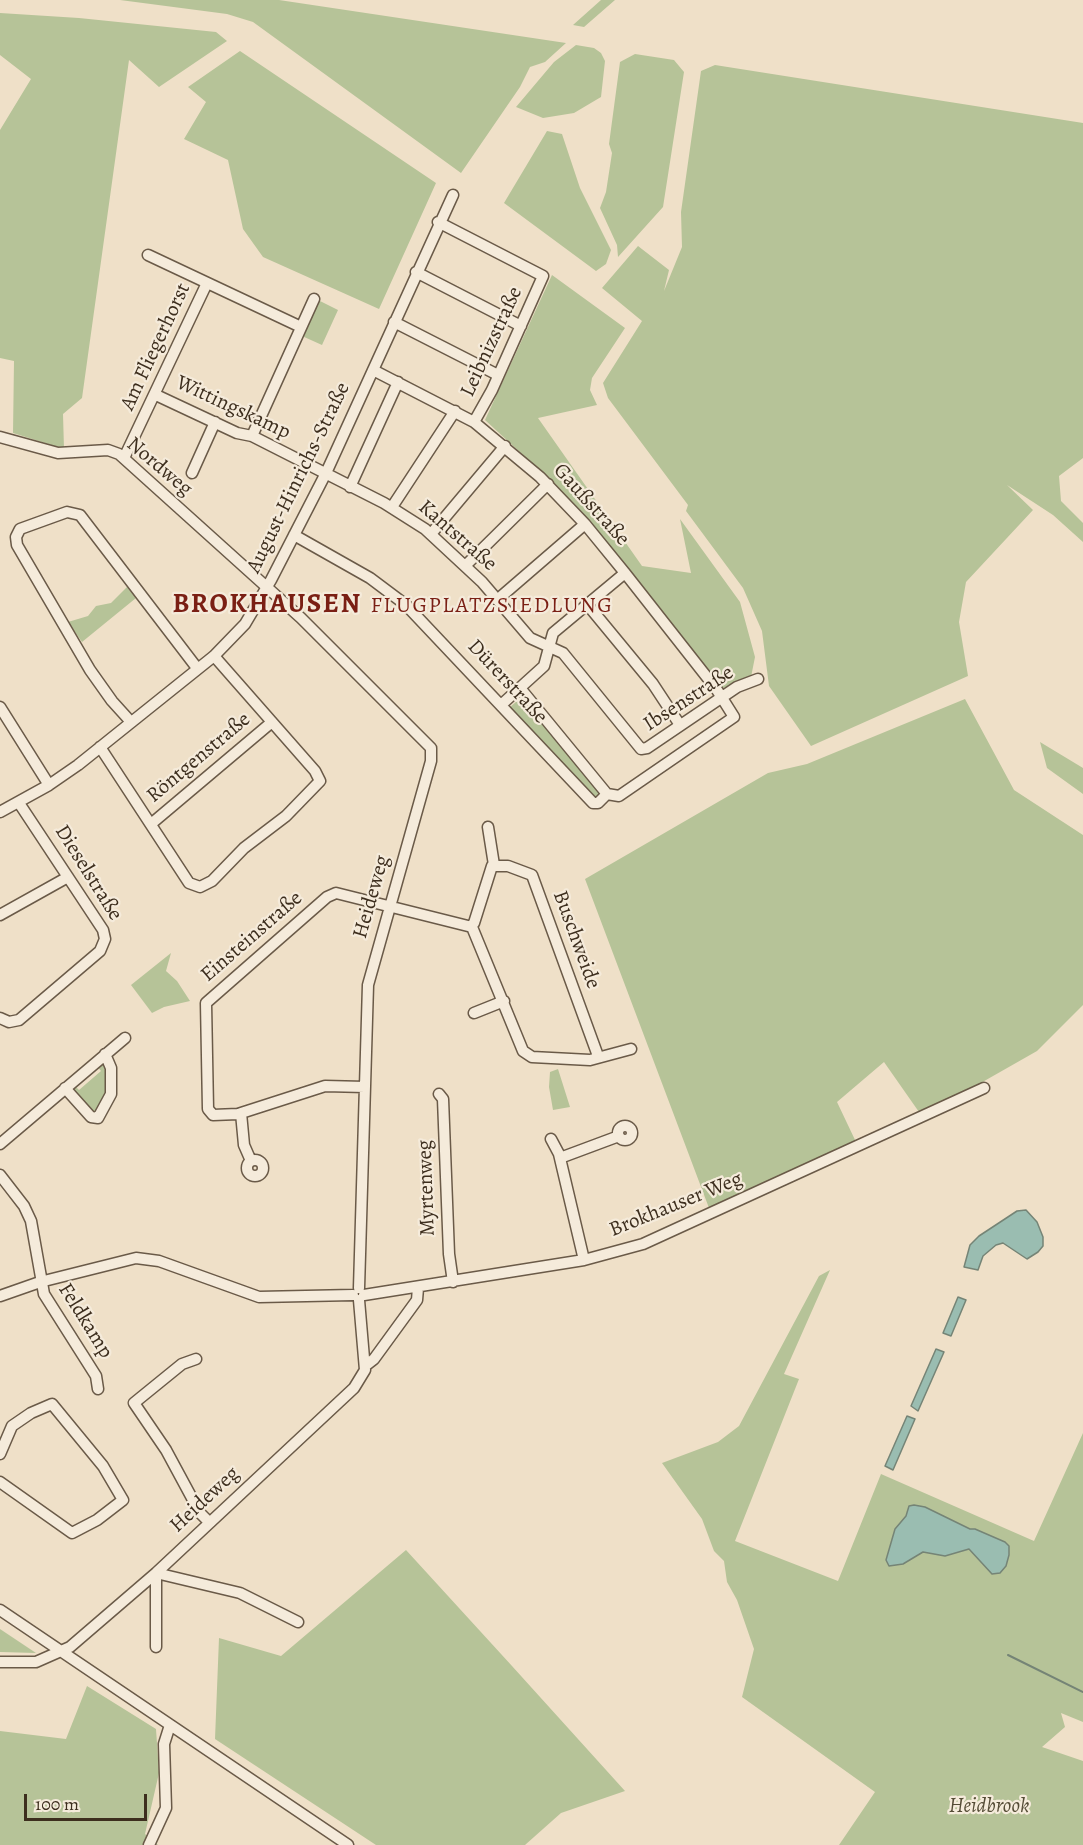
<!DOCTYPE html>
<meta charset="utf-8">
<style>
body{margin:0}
#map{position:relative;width:1083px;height:1845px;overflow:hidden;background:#efe0c8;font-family:Alegreya,serif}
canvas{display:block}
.scale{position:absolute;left:24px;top:1794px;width:123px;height:27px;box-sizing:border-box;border:3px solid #3d2e1e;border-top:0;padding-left:8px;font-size:18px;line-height:21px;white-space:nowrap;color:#3d2e1e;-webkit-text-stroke:4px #f5ebdb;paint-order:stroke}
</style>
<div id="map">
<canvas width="1083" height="1845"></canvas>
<div class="scale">100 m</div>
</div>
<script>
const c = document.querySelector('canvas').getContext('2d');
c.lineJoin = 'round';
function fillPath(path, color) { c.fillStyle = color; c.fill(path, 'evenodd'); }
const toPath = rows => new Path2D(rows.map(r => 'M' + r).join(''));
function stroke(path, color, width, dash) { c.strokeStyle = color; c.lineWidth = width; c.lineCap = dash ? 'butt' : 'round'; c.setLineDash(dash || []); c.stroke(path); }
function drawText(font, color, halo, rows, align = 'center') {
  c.font = font + ' Alegreya,serif'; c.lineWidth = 4.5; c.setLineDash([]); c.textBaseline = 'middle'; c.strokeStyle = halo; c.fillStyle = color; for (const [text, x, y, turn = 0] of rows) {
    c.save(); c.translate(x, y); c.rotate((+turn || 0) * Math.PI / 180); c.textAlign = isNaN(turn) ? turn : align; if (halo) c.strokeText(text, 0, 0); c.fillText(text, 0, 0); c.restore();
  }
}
fillPath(toPath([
 [120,0,279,0,566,43,545,62,530,67,520,87,461,173,253,22,227,14],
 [601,0,615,0,584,27,573,25],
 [0,13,79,18,216,32,227,41,159,87,129,60,82,398,63,414,64,449,13,433,14,361,0,358,0,130,31,79,0,55],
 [576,45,594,48,601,53,605,61,601,97,574,113,543,118,516,107,554,62],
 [240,51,436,183,379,309,263,257,243,229,228,160,184,139,206,102,188,87],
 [635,54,674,60,684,72,663,207,618,257,617,245,600,208,606,192,612,153,609,144,620,62],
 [715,65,1083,123,1083,458,1059,476,1061,501,1083,523,1083,542,1053,515,1007,485,1033,510,966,582,959,622,968,676,811,746,769,686,762,631,743,588,686,511,688,505,608,398,603,383,642,321,602,288,638,246,669,270,664,291,682,247,681,212,701,71],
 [547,131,562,134,580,188,611,250,606,264,596,271,504,203],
 [552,275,625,328,592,378,590,390,597,405,538,418,642,566,691,573,680,519,740,602,755,657,751,677,721,689,536,467,485,420],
 [318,300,338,310,322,345,302,336],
 [127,587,136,598,82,642,68,622,88,616,96,606,111,603],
 [524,695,601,793,598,796,593,797,509,708],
 [965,699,1014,790,1083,835,1083,1005,1037,1051,979,1084,919,1112,884,1062,837,1102,856,1142,709,1208,585,879,768,773,807,764],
 [1040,742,1083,768,1083,794,1047,768],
 [171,953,166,971,177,981,190,1001,164,1007,152,1013,131,985],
 [100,1063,107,1068,107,1094,97,1113,94,1114,72,1090,74,1085,79,1090,101,1071,96,1065],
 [558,1069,570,1107,553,1110,549,1087,550,1072],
 [830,1270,784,1374,799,1379,735,1541,838,1581,881,1474,1034,1541,1083,1433,1083,1722,1061,1713,1065,1727,1042,1747,1083,1761,1083,1845,839,1845,875,1792,742,1697,754,1649,737,1600,727,1582,724,1561,714,1551,702,1519,662,1463,718,1442,739,1426,819,1276],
 [406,1550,512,1666,625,1791,561,1813,525,1845,376,1845,215,1739,219,1638,281,1656],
 [0,1629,36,1653,0,1652],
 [87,1686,156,1729,159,1773,145,1834,158,1845,0,1845,0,1731,66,1739]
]), '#b6c398');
const water = toPath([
 [1026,1210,1037,1222,1043,1237,1043,1246,1038,1252,1027,1259,1003,1243,996,1245,983,1256,978,1270,964,1267,970,1245,979,1236,1017,1211,1026,1210],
 [958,1297,966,1300,951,1336,943,1333,958,1297],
 [936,1349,944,1352,918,1411,911,1406,936,1349],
 [907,1416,915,1419,893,1470,885,1466,907,1416],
 [914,1505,925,1507,970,1529,975,1529,1005,1542,1009,1546,1009,1555,1006,1566,1000,1573,992,1574,969,1549,945,1556,923,1552,903,1564,889,1566,886,1560,895,1529,906,1516,909,1506,914,1505]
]);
fillPath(water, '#9abdb1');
stroke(water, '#758476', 1.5);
stroke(toPath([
 [1008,1655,1083,1692]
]), '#758476', 2);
const minor = toPath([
 [438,222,543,276,492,390,474,422],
 [148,255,301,327],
 [416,272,521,326],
 [394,322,498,375],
 [156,395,237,433,252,436,384,503,425,529,482,582,530,638,563,653,641,749,647,748,737,687,758,679],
 [252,436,314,299],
 [0,437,58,453,108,450,119,454,301,618,431,748,431,761,368,985,359,1288],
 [124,458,207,283],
 [192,473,215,422],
 [350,487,398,382],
 [392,507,455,411],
 [431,534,505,446],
 [294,535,370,578,406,605,593,803,598,803,607,794,619,796,734,717,717,690,625,573,585,524,540,477,474,422,373,370],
 [466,565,548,484],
 [497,600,585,524],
 [587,604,653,684,680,725],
 [520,688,607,794],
 [501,705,544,666,553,633,625,573],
 [0,707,49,785],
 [131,722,112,701,90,670,17,545,16,537,20,529,67,512,80,515,197,668],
 [100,747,189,883,200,887,212,881,244,848,286,816,320,781,315,771,214,656],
 [0,812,49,785,78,765,214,656,245,624,271,580,326,473,453,195],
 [151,824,272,722],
 [488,827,494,865],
 [0,915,68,877],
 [471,926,474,923,492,866,508,866,532,875,598,1056],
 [474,1013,504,1001],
 [0,1018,9,1022,19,1020,100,951,105,939,103,930,19,803],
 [365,1087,325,1086,238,1114,213,1115,208,1109,206,1003,327,897,336,893,472,927,523,1051,532,1057,590,1060,631,1049],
 [65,1088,91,1117,98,1118,111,1094,111,1068,105,1054],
 [439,1094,443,1099,449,1254,453,1282],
 [241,1113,244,1145,251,1161],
 '618 1133a7 7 0 1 1 14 0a7 7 0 1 1-14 0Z',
 [551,1139,559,1154,584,1260],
 [0,1144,125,1038],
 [560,1158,619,1136],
 '247 1168a8 8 0 1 1 16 0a8 8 0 1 1-16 0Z',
 [0,1175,24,1206,31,1221,44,1294,96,1376,98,1389],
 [364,1295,584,1260,643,1244,984,1088],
 [0,1296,40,1282,136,1258,159,1261,259,1297,353,1295],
 [196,1359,182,1364,134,1403,166,1450,200,1513,209,1522],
 [365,1366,374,1359,417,1300,418,1288],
 [0,1454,12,1426,31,1413,52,1404,103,1466,123,1500,97,1520,72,1533,0,1482],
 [0,1610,348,1845],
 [156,1647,156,1573,240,1593,298,1622],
 [0,1662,36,1662,70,1647,156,1573,354,1388,365,1370,359,1300],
 [149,1845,166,1808,164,1744,170,1725]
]);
stroke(minor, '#6a5a48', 13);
stroke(minor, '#f5ebdb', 10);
drawText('21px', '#3d2e1e', '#f5ebdb', [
 ["Leibnizstraße",492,342,-65],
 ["Am Fliegerhorst",156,347,-65],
 ["Wittingskamp",233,408,25],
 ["Nordweg",159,467,40],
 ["August-Hinrichs-Straße",299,478,-64],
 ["Gaußstraße",591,505,48],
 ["Kantstraße",457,536,41],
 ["Dürerstraße",507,682,47],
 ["Ibsenstraße",689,699,-33],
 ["Röntgenstraße",199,758,-40],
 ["Dieselstraße",88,873,58],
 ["Heideweg",372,897,-74],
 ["Einsteinstraße",252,937,-41],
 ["Buschweide",576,940,70],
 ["Myrtenweg",427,1188,-92],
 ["Brokhauser Weg",676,1205,-22],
 ["Feldkamp",85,1321,58],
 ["Heideweg",205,1500,-43]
]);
drawText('italic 21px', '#554c36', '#f5ebdb', [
 ["Heidbrook",989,1807]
]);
c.letterSpacing = '1.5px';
drawText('22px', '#7a1f14', '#f5ebdb', [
 ["FLUGPLATZSIEDLUNG",492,607]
]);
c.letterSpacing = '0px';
c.letterSpacing = '1.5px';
drawText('bold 27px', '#7a1f14', '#f5ebdb', [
 ["BROKHAUSEN",267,605]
]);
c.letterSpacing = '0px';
</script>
